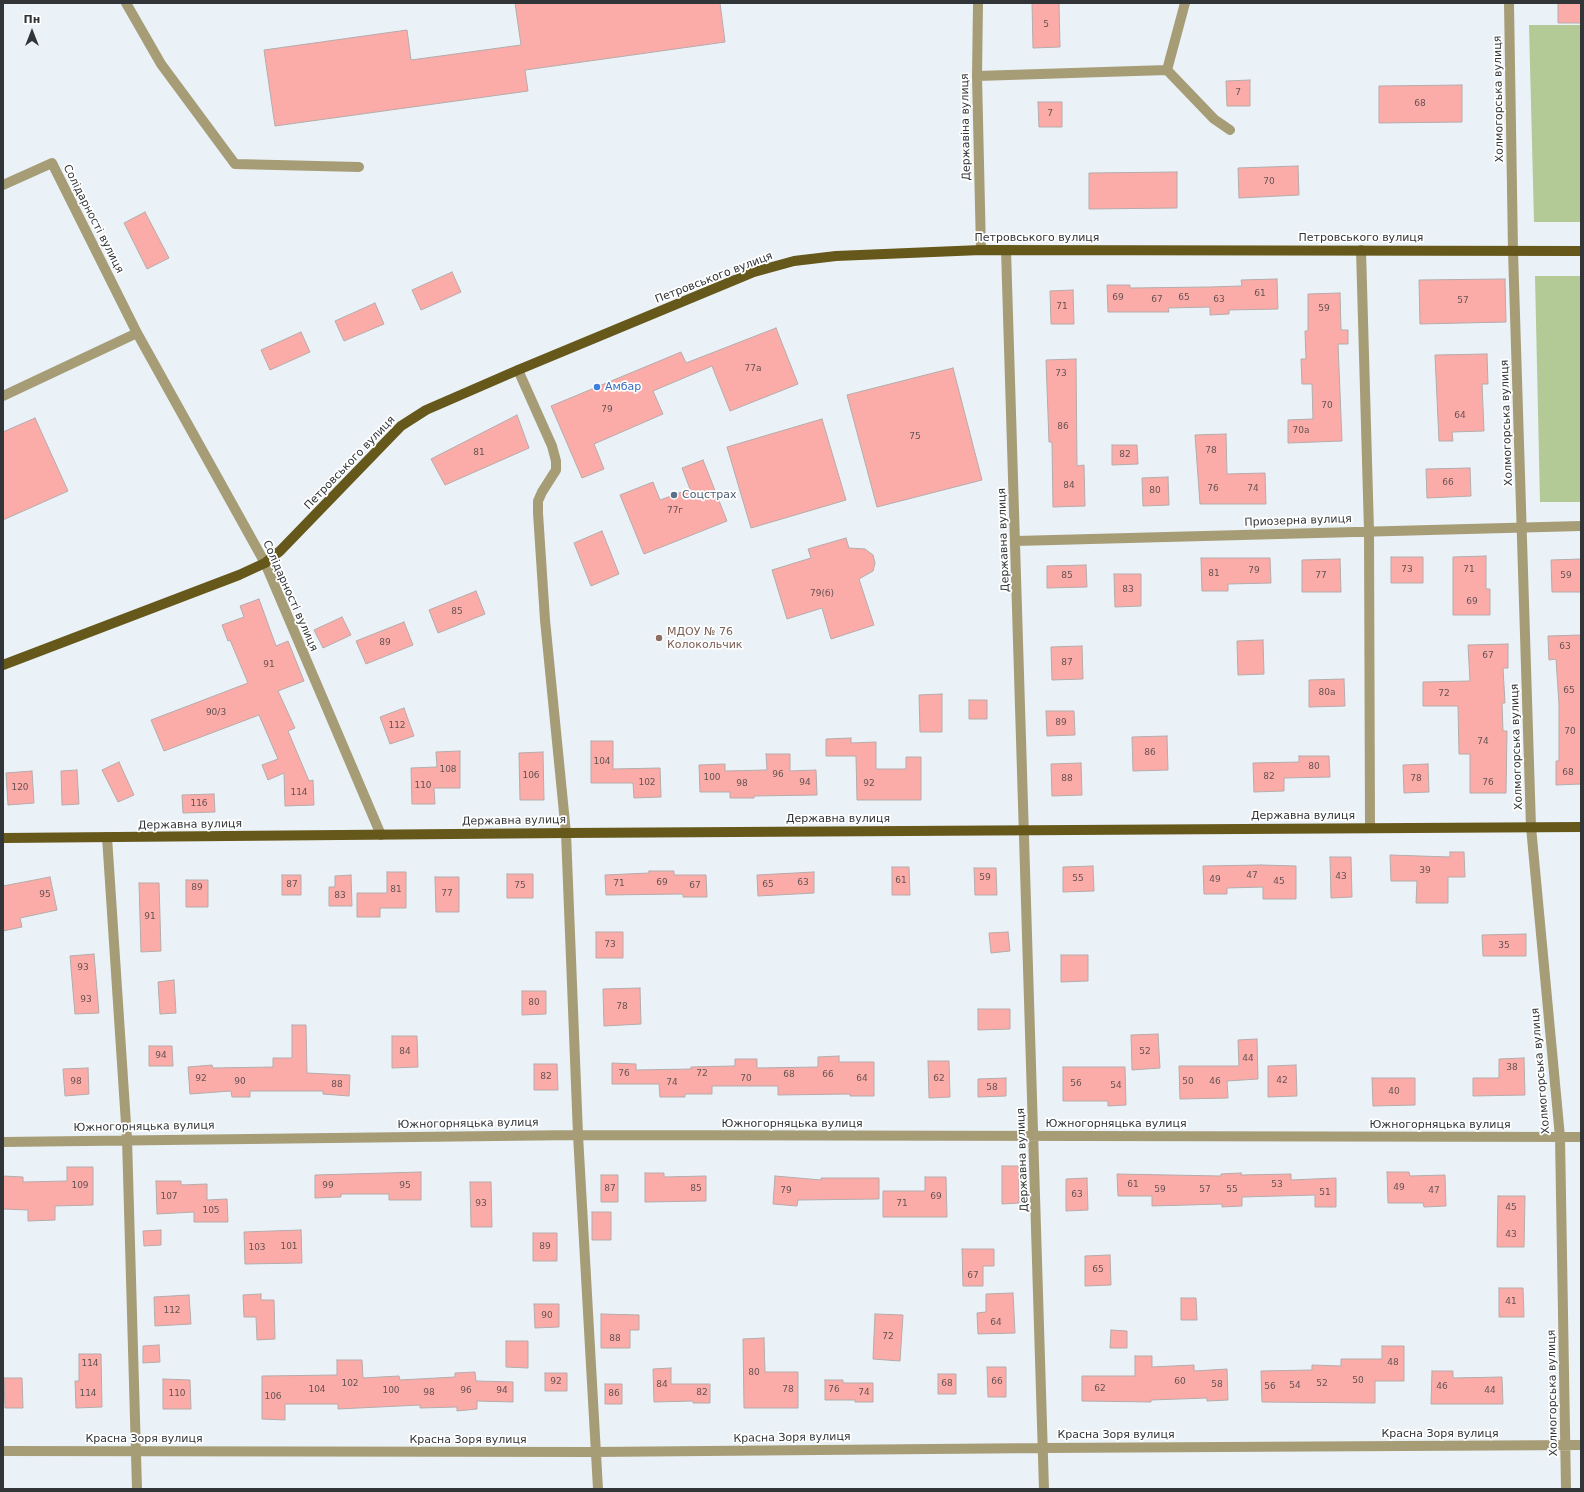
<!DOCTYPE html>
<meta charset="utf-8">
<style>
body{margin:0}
#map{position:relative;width:1584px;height:1492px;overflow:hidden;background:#ebf2f7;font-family:"DejaVu Sans",sans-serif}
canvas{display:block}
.frame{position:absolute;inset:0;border:4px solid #323537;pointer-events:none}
.north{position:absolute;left:12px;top:12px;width:40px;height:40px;-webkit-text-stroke:3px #fff;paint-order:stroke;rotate:0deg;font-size:11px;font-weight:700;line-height:16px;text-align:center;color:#323537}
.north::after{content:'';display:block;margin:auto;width:14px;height:18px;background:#323537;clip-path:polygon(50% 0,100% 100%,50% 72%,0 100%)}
</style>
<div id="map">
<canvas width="1584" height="1492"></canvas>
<div class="frame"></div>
<div class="north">Пн</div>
</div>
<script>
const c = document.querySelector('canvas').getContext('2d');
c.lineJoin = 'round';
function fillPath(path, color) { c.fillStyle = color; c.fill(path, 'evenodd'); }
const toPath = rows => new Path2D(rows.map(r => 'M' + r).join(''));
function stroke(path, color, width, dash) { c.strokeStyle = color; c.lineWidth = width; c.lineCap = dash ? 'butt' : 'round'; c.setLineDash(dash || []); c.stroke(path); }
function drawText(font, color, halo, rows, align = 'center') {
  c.font = font + ' "DejaVu Sans",sans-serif'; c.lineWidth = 3.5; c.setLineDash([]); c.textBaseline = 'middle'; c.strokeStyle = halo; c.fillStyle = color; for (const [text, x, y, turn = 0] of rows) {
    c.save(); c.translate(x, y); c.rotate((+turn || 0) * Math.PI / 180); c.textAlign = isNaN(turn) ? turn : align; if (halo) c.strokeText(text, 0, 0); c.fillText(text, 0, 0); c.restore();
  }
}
fillPath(toPath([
 [1529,25,1581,25,1581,222,1534,222],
 [1535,276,1581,276,1581,502,1540,502]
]), '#b3c996');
const building = toPath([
 [515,3,720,3,725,42,525,70,528,91,275,126,264,50,407,30,411,60,521,45,515,3],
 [1032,3,1059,3,1060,47,1033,48,1032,3],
 [1558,3,1581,3,1581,23,1558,23,1558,3],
 [1250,80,1250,106,1227,106,1226,81,1250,80],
 [1462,85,1462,122,1379,123,1379,86,1462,85],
 [1038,102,1062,102,1062,127,1039,127,1038,102],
 [1298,166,1299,195,1239,198,1238,168,1298,166],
 [1177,172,1177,208,1089,209,1089,173,1177,172],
 [145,212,169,258,147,269,124,223,145,212],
 [452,272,461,292,421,310,412,290,452,272],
 [1277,279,1278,309,1229,310,1229,314,1210,315,1210,307,1168,308,1169,312,1108,312,1107,285,1130,285,1130,288,1209,287,1242,286,1241,280,1277,279],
 [1505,279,1506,322,1420,324,1419,280,1505,279],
 [1073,290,1074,324,1051,324,1050,291,1073,290],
 [1340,293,1341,330,1348,330,1348,344,1338,344,1342,441,1288,443,1288,420,1313,419,1312,384,1302,384,1301,359,1306,359,1305,331,1308,331,1308,294,1340,293],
 [375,303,384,324,344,341,335,321,375,303],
 [776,328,798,384,730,411,712,366,653,391,663,414,594,444,604,469,582,478,551,406,681,352,686,363,776,328],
 [301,332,310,352,270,370,261,350,301,332],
 [1487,354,1488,384,1482,384,1484,431,1452,432,1453,441,1439,441,1435,355,1487,354],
 [1076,359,1077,466,1084,465,1085,506,1053,507,1052,442,1049,442,1046,360,1076,359],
 [953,368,982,480,877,507,847,395,953,368],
 [517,415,529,448,445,485,431,459,517,415],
 [35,418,68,491,3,520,3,432,35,418],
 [822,419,846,500,751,528,727,447,822,419],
 [1226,434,1227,474,1265,473,1266,504,1200,504,1195,435,1226,434],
 [1112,445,1137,445,1138,464,1112,465,1112,445],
 [703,460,727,521,644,554,620,495,653,482,660,500,690,489,682,468,703,460],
 [1470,468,1471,496,1427,498,1426,469,1470,468],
 [1168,477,1169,505,1143,506,1142,478,1168,477],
 [602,531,619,574,591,586,574,543,602,531],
 [846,538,849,548,865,549,873,555,875,563,873,571,859,579,874,625,831,639,822,608,787,619,772,570,811,558,808,549,846,538],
 [1486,556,1486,589,1490,589,1490,615,1453,615,1453,557,1486,556],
 [1391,557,1423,557,1423,583,1391,583,1391,557],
 [1201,558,1270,558,1271,583,1228,584,1228,591,1202,591,1201,558],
 [1340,559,1341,592,1302,592,1302,560,1340,559],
 [1581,559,1581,592,1552,592,1551,560,1581,559],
 [1086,565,1087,587,1047,588,1047,566,1086,565],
 [1114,574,1141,574,1141,606,1115,607,1114,574],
 [476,591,485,614,438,633,429,610,476,591],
 [259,599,276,646,288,641,304,681,278,691,295,728,288,731,309,781,313,780,314,805,285,806,284,773,268,780,262,765,278,759,259,715,164,751,151,720,248,683,230,640,228,641,222,625,244,617,240,606,259,599],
 [342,617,351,635,323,648,314,630,342,617],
 [404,622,413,645,366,664,356,641,404,622],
 [1581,635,1581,784,1556,785,1556,761,1559,761,1559,704,1556,659,1549,660,1548,636,1581,635],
 [1263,640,1264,674,1238,675,1237,641,1263,640],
 [1508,644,1508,668,1503,668,1505,703,1502,703,1503,731,1507,731,1506,793,1470,793,1470,754,1459,754,1458,706,1423,706,1423,682,1470,681,1468,645,1508,644],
 [1082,646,1083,679,1052,680,1051,647,1082,646],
 [1344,679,1345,706,1309,707,1309,680,1344,679],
 [942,694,942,732,920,732,919,695,942,694],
 [969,700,987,700,987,719,969,719,969,700],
 [404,708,414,736,390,744,380,717,404,708],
 [1046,711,1074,711,1075,735,1047,736,1046,711],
 [1167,736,1168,770,1133,771,1132,737,1167,736],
 [851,738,851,743,876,742,876,769,906,769,906,757,921,757,921,800,857,800,856,756,826,756,826,739,851,738],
 [591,741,613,741,613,769,660,768,661,797,634,798,633,783,591,783,591,741],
 [460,751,460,788,434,788,435,804,412,804,411,768,437,767,436,752,460,751],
 [543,752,544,800,520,800,519,753,543,752],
 [766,754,790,754,790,771,816,770,817,795,754,796,754,798,730,798,730,792,700,792,699,765,725,764,725,771,767,770,766,754],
 [1299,756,1329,756,1330,777,1284,778,1284,791,1254,792,1253,763,1299,762,1299,756],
 [119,762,134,795,118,802,102,770,119,762],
 [1081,763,1082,795,1052,796,1051,764,1081,763],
 [1428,764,1429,792,1404,793,1403,765,1428,764],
 [77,770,79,804,62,805,61,771,77,770],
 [32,771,34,803,8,805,6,773,32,771],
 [214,794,215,812,183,813,182,795,214,794],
 [1450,852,1464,852,1465,877,1448,877,1448,903,1416,903,1417,881,1391,881,1390,855,1450,857,1450,852],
 [1330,857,1351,857,1352,897,1331,898,1330,857],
 [1261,865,1296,866,1296,899,1263,899,1263,887,1227,888,1227,894,1204,894,1203,866,1261,865],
 [1093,866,1094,891,1063,892,1063,867,1093,866],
 [892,867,909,867,910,895,892,895,892,867],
 [974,868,996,868,997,895,975,895,974,868],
 [649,871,674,871,674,875,706,875,707,897,683,897,683,894,606,895,605,875,649,873,649,871],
 [387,872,406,872,406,908,380,908,380,917,357,917,357,893,387,893,387,872],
 [814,872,814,893,758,896,757,875,814,872],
 [507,874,533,874,533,898,507,898,507,874],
 [282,875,301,875,301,895,282,895,282,875],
 [351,875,352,906,329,906,329,887,335,887,335,876,351,875],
 [50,877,57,910,20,918,22,927,3,931,3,886,50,877],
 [435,877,459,877,459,912,436,912,435,877],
 [186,880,208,880,208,907,186,907,186,880],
 [139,883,159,883,161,951,141,952,139,883],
 [596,932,623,932,623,958,596,958,596,932],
 [1008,932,1010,951,991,953,989,933,1008,932],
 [1526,934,1526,956,1483,956,1482,935,1526,934],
 [94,954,99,1013,75,1014,70,956,94,954],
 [1061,955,1088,955,1088,981,1061,982,1061,955],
 [174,980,176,1013,160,1014,158,982,174,980],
 [640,988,641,1024,604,1026,603,989,640,988],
 [522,991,546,991,546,1014,522,1015,522,991],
 [978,1009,1010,1009,1010,1029,978,1030,978,1009],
 [292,1025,306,1025,307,1073,350,1075,349,1096,323,1094,323,1091,250,1091,250,1097,232,1097,231,1091,190,1094,188,1067,212,1065,213,1068,273,1067,273,1058,292,1058,292,1025],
 [1158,1034,1160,1068,1132,1070,1131,1035,1158,1034],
 [392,1036,417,1036,418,1067,392,1068,392,1036],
 [1257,1039,1258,1079,1227,1081,1228,1098,1180,1099,1179,1066,1239,1066,1238,1040,1257,1039],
 [149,1046,172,1046,173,1066,149,1066,149,1046],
 [839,1056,839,1062,874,1062,874,1096,850,1096,850,1094,778,1095,778,1086,712,1086,712,1094,685,1094,685,1097,660,1097,659,1084,612,1084,612,1063,636,1064,636,1070,691,1069,691,1067,735,1066,735,1059,757,1059,757,1068,818,1067,818,1057,839,1056],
 [1524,1058,1525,1095,1473,1096,1473,1078,1499,1078,1499,1059,1524,1058],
 [928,1061,949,1061,950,1097,929,1098,928,1061],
 [534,1064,557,1064,558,1090,534,1090,534,1064],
 [1296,1065,1297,1096,1268,1097,1268,1066,1296,1065],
 [1063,1067,1125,1067,1126,1105,1108,1106,1108,1101,1063,1101,1063,1067],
 [88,1068,89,1094,65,1096,63,1069,88,1068],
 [1006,1078,1006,1096,978,1097,978,1079,1006,1078],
 [1372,1078,1415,1078,1415,1105,1373,1106,1372,1078],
 [1002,1166,1019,1166,1019,1203,1002,1204,1002,1166],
 [67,1167,93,1167,93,1205,55,1206,55,1220,28,1221,28,1210,3,1209,3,1176,23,1177,23,1182,67,1181,67,1167],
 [421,1172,421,1200,389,1200,389,1194,341,1194,341,1197,315,1198,315,1175,421,1172],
 [1387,1172,1409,1172,1410,1176,1445,1175,1446,1206,1424,1207,1423,1203,1388,1203,1387,1172],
 [645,1173,664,1173,664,1177,706,1176,706,1201,645,1202,645,1173],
 [1241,1173,1241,1175,1291,1174,1291,1180,1336,1178,1336,1207,1315,1207,1315,1195,1242,1197,1242,1206,1222,1207,1222,1204,1152,1206,1152,1196,1118,1196,1117,1174,1221,1176,1221,1174,1241,1173],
 [601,1175,618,1175,618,1202,601,1202,601,1175],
 [775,1176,821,1180,821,1178,879,1178,879,1199,798,1200,797,1206,773,1204,775,1176],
 [925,1177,946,1177,947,1217,883,1217,883,1191,925,1191,925,1177],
 [1087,1178,1088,1210,1066,1211,1066,1179,1087,1178],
 [156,1181,181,1181,181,1185,207,1184,207,1200,227,1199,228,1222,194,1222,194,1212,157,1214,156,1181],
 [470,1182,491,1182,492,1227,471,1227,470,1182],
 [1498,1196,1525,1196,1524,1247,1497,1247,1498,1196],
 [592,1212,611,1212,611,1240,592,1240,592,1212],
 [161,1230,161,1245,144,1246,143,1231,161,1230],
 [301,1230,302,1263,245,1264,244,1232,301,1230],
 [533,1233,557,1233,557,1261,533,1261,533,1233],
 [962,1249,994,1249,994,1266,983,1266,983,1286,963,1286,962,1249],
 [1110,1255,1111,1285,1085,1286,1085,1256,1110,1255],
 [1499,1288,1523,1288,1524,1317,1499,1317,1499,1288],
 [1013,1293,1015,1333,978,1334,977,1313,986,1312,986,1294,1013,1293],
 [261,1294,261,1300,274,1300,275,1339,257,1340,256,1317,244,1317,243,1295,261,1294],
 [189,1295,191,1324,155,1326,154,1297,189,1295],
 [1181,1298,1196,1298,1197,1320,1181,1320,1181,1298],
 [534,1304,559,1304,559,1327,535,1328,534,1304],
 [601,1314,639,1315,639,1330,630,1330,630,1348,601,1348,601,1314],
 [875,1314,903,1315,900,1361,873,1359,875,1314],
 [1111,1330,1127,1331,1127,1348,1110,1348,1111,1330],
 [764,1338,765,1372,798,1372,798,1408,744,1408,743,1339,764,1338],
 [506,1341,528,1341,528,1368,506,1367,506,1341],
 [159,1345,160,1362,143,1363,143,1346,159,1345],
 [1382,1346,1404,1346,1404,1381,1375,1381,1375,1403,1262,1402,1261,1371,1312,1370,1312,1365,1341,1366,1341,1359,1382,1359,1382,1346],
 [79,1354,101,1354,102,1407,76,1408,75,1381,79,1381,79,1354],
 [1135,1356,1152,1356,1152,1367,1194,1365,1194,1371,1227,1369,1228,1400,1207,1401,1207,1398,1151,1400,1151,1402,1082,1401,1082,1376,1135,1376,1135,1356],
 [337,1360,362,1360,363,1378,399,1376,400,1380,455,1377,455,1373,475,1372,476,1381,513,1382,513,1402,477,1401,477,1409,457,1411,457,1407,420,1408,420,1405,338,1409,338,1404,285,1404,285,1420,262,1419,262,1376,337,1375,337,1360],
 [987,1367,1006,1367,1006,1397,988,1397,987,1367],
 [671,1368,671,1384,710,1384,710,1403,693,1403,693,1401,654,1402,653,1369,671,1368],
 [1432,1371,1453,1371,1453,1378,1502,1377,1503,1404,1431,1404,1432,1371],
 [545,1373,567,1373,567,1391,545,1391,545,1373],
 [938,1374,956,1374,956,1394,938,1394,938,1374],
 [4,1378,22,1378,23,1408,5,1408,4,1378],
 [163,1379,190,1380,191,1409,163,1409,163,1379],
 [825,1380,843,1380,843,1383,873,1383,873,1402,855,1402,855,1400,825,1400,825,1380],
 [605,1384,622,1384,622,1404,605,1404,605,1384]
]);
fillPath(building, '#fcaca8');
stroke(building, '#b4abab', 1);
stroke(toPath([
 [126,3,161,64,235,164,359,167],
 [978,3,977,76,981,250],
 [1509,3,1513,251,1531,827,1560,1137,1566,1489],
 [1167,70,1214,119,1230,130],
 [977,76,1167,70,1185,3],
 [3,185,52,163,137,333,265,563,381,835],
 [1006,250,1044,1489],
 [1361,250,1369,531,1370,828],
 [518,370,552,446,556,461,556,470,542,492,538,501,538,513,545,620,566,833,578,1135,598,1489],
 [3,396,137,333],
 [1016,541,1581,526],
 [107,837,127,1139,137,1489],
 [3,1142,578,1135,1581,1137],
 [3,1451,594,1452,1044,1448,1581,1445]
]), '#a69d77', 10);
stroke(toPath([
 [3,665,239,575,265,563,280,551,401,426,426,410,518,370,754,272,794,261,836,256,981,250,1581,251],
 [3,838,566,833,1581,827]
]), '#66571a', 10);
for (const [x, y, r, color] of [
 [597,387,4,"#3f7fe0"],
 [674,495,4,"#5c6f8a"],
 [659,638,4,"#8d6e63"]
]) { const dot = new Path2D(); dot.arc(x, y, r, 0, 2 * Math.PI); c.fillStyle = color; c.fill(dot); stroke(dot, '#fff', 1.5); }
drawText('9px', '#645353', null, [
 ["5",1046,25],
 ["7",1238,93],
 ["68",1420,104],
 ["7",1050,114],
 ["70",1269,182],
 ["61",1260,294],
 ["69",1118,298],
 ["65",1184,298],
 ["67",1157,300],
 ["63",1219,300],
 ["57",1463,301],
 ["71",1062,307],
 ["59",1324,309],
 ["77а",753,369],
 ["73",1061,374],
 ["70",1327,406],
 ["79",607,410],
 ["64",1460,416],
 ["86",1063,427],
 ["70а",1301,431],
 ["75",915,437],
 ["78",1211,451],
 ["81",479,453],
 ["82",1125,455],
 ["66",1448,483],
 ["84",1069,486],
 ["76",1213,489],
 ["74",1253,489],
 ["80",1155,491],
 ["77г",675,511],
 ["73",1407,570],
 ["71",1469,570],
 ["79",1254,571],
 ["81",1214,574],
 ["85",1067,576],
 ["77",1321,576],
 ["59",1566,576],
 ["83",1128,590],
 ["79(б)",822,594],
 ["69",1472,602],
 ["85",457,612],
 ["89",385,643],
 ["63",1565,647],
 ["67",1488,656],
 ["87",1067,663],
 ["91",269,665],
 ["65",1569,691],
 ["80а",1327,693],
 ["72",1444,694],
 ["90/3",216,713],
 ["89",1061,723],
 ["112",397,726],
 ["70",1570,732],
 ["74",1483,742],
 ["86",1150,753],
 ["104",602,762],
 ["80",1314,767],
 ["108",448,770],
 ["68",1568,773],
 ["96",778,775],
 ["106",531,776],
 ["82",1269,777],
 ["100",712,778],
 ["88",1067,779],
 ["78",1416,779],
 ["102",647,783],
 ["94",805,783],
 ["76",1488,783],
 ["98",742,784],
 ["92",869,784],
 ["110",423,786],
 ["120",20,788],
 ["114",299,793],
 ["116",199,804],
 ["39",1425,871],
 ["47",1252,876],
 ["43",1341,877],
 ["59",985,878],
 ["55",1078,879],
 ["49",1215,880],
 ["61",901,881],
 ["45",1279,882],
 ["69",662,883],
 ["63",803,883],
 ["71",619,884],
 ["87",292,885],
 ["65",768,885],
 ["75",520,886],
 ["67",695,886],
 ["89",197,888],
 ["81",396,890],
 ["77",447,894],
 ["95",45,895],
 ["83",340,896],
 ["91",150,917],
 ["73",610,945],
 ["35",1504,946],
 ["93",83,968],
 ["93",86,1000],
 ["80",534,1003],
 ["78",622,1007],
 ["84",405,1052],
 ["52",1145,1052],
 ["94",161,1056],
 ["44",1248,1059],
 ["38",1512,1068],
 ["76",624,1074],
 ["72",702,1074],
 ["68",789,1075],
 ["66",828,1075],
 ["82",546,1077],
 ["92",201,1079],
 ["70",746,1079],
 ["64",862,1079],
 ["62",939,1079],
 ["42",1282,1081],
 ["98",76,1082],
 ["90",240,1082],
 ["50",1188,1082],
 ["46",1215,1082],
 ["74",672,1083],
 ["56",1076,1084],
 ["88",337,1085],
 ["54",1116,1086],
 ["58",992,1088],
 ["40",1394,1092],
 ["61",1133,1185],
 ["53",1277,1185],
 ["109",80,1186],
 ["99",328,1186],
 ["95",405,1186],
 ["49",1399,1188],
 ["87",610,1189],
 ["85",696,1189],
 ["59",1160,1190],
 ["57",1205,1190],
 ["55",1232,1190],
 ["79",786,1191],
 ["47",1434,1191],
 ["51",1325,1193],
 ["63",1077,1195],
 ["107",169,1197],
 ["69",936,1197],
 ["93",481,1204],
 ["71",902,1204],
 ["45",1511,1208],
 ["105",211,1211],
 ["43",1511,1235],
 ["101",289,1247],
 ["89",545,1247],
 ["103",257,1248],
 ["65",1098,1270],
 ["67",973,1276],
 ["41",1511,1302],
 ["112",172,1311],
 ["90",547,1316],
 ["64",996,1323],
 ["72",888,1337],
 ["88",615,1339],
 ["48",1393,1363],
 ["114",90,1364],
 ["80",754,1373],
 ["50",1358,1381],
 ["92",556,1382],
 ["66",997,1382],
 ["60",1180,1382],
 ["102",350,1384],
 ["68",947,1384],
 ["52",1322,1384],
 ["84",662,1385],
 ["58",1217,1385],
 ["54",1295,1386],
 ["56",1270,1387],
 ["46",1442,1387],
 ["62",1100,1389],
 ["104",317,1390],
 ["78",788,1390],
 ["76",834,1390],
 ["100",391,1391],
 ["96",466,1391],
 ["94",502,1391],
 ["44",1490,1391],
 ["98",429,1393],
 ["82",702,1393],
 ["74",864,1393],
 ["114",88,1394],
 ["110",177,1394],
 ["86",614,1394],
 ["106",273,1397]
]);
drawText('11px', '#323537', '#fff', [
 ["Холмогорська вулиця",1499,99,-91],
 ["Державіна вулиця",966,127,-91],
 ["Солідарності вулиця",93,219,63],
 ["Петровського вулиця",1037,238],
 ["Петровського вулиця",1361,238],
 ["Петровського вулиця",714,278,-21],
 ["Холмогорська вулиця",1507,423,-92],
 ["Петровського вулиця",350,463,-46],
 ["Приозерна вулиця",1298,521,-2],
 ["Державна вулиця",1004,540,-92],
 ["Солідарності вулиця",290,596,66],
 ["Холмогорська вулиця",1517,747,-92],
 ["Державна вулиця",1303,816],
 ["Державна вулиця",838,819],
 ["Державна вулиця",514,821,-1],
 ["Державна вулиця",190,825,-1],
 ["Холмогорська вулиця",1541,1071,-95],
 ["Южногорняцька вулиця",468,1124,-1],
 ["Южногорняцька вулиця",792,1124],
 ["Южногорняцька вулиця",1116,1124],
 ["Южногорняцька вулиця",1440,1125],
 ["Южногорняцька вулиця",144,1127,-1],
 ["Державна вулиця",1023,1160,-92],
 ["Холмогорська вулиця",1553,1393,-91],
 ["Красна Зоря вулиця",1440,1434],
 ["Красна Зоря вулиця",1116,1435],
 ["Красна Зоря вулиця",792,1438,-1],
 ["Красна Зоря вулиця",144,1439],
 ["Красна Зоря вулиця",468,1440]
]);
drawText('11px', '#366cbe', '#fff', [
 ["Амбар",605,387]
], 'left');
drawText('11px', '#4e5e75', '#fff', [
 ["Соцстрах",682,495]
], 'left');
drawText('11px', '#785e54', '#fff', [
 ["МДОУ № 76",667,632],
 ["Колокольчик",667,645]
], 'left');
</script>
